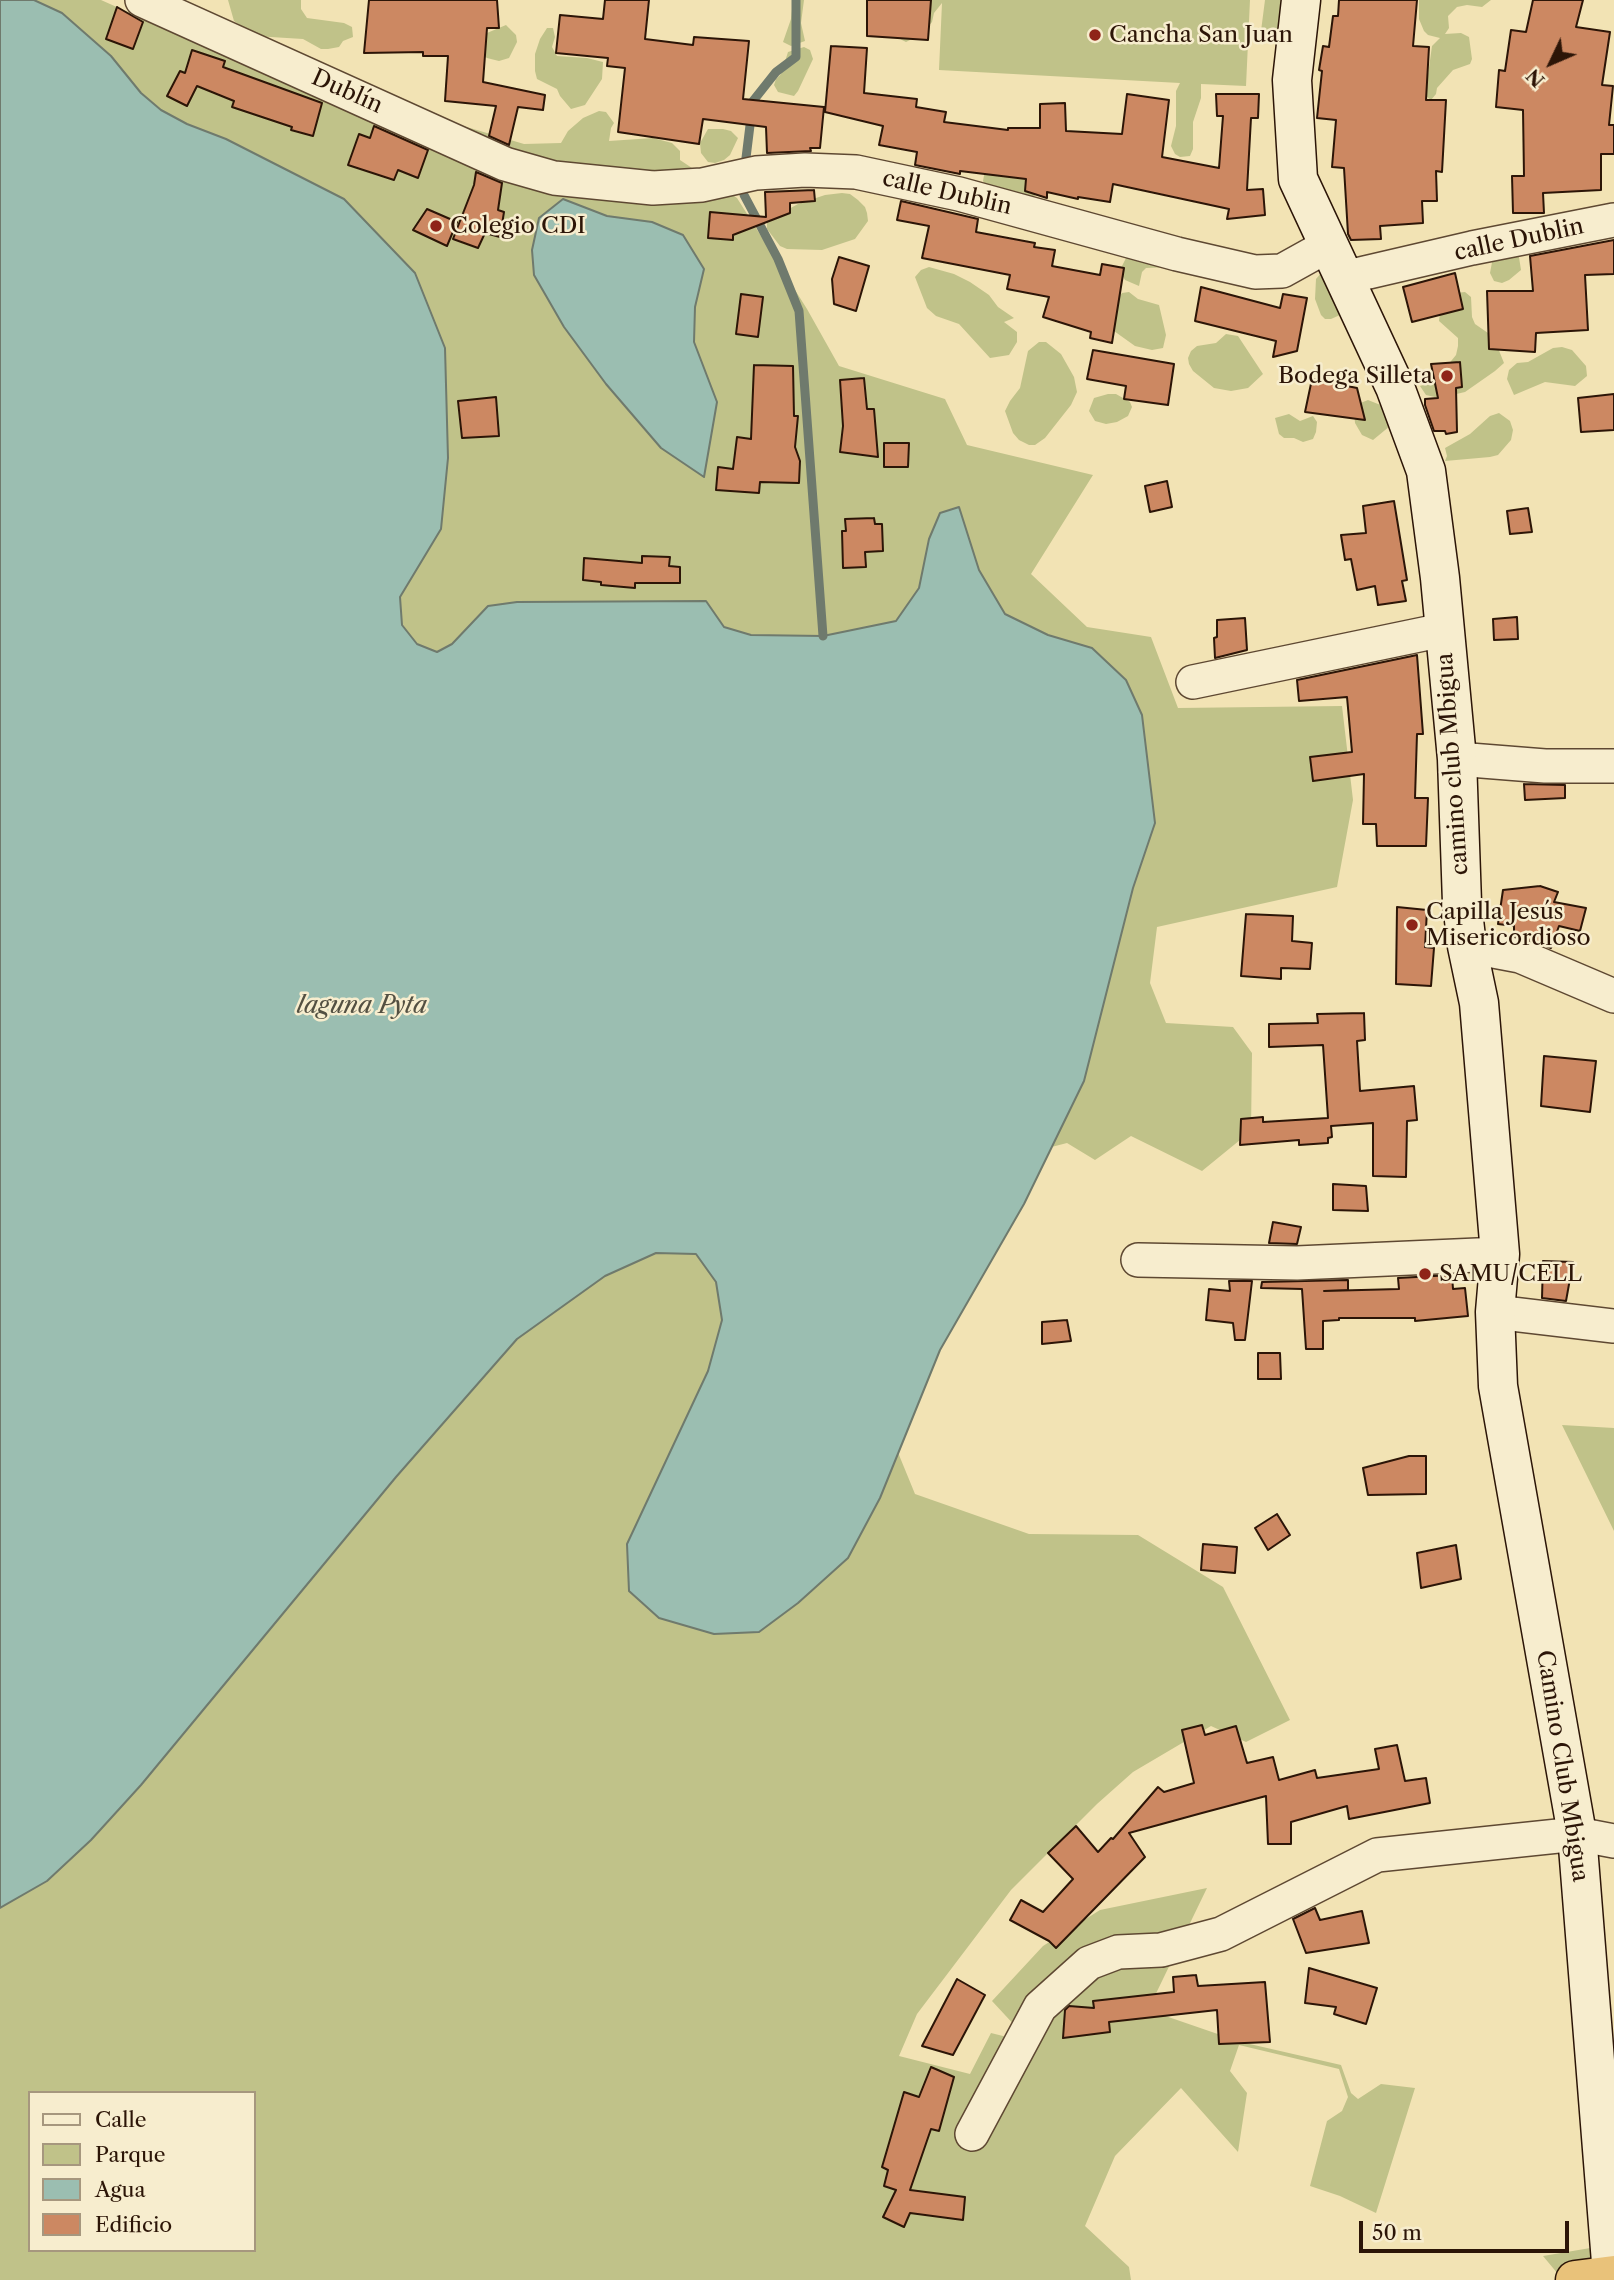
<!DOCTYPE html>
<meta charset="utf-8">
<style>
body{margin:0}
#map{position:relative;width:1614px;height:2280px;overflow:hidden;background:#f2e3b4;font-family:"Libre Caslon Text",serif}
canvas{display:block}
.legend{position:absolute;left:28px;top:2091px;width:228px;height:161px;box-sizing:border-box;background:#f7edce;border:2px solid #a6977e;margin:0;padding:9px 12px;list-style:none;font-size:21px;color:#2c1507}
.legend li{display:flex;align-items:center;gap:14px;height:35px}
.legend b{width:35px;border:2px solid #a6977e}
.north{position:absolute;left:1516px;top:28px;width:70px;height:70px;-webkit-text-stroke:5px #f7edce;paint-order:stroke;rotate:226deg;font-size:19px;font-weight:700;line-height:28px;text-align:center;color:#2c1507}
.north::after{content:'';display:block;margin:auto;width:24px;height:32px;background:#2c1507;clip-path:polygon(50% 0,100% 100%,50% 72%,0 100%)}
.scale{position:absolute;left:1359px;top:2221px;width:210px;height:32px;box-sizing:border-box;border:4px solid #2c1507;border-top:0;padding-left:9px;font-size:21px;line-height:24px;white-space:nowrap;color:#2c1507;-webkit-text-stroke:5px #f7edce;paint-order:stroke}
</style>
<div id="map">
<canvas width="1614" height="2280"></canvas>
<ul class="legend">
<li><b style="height:9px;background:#f7edce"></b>Calle</li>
<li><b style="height:19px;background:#c0c289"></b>Parque</li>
<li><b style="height:19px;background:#9bbeb1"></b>Agua</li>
<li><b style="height:19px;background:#cc8862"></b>Edificio</li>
</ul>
<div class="north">N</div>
<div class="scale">50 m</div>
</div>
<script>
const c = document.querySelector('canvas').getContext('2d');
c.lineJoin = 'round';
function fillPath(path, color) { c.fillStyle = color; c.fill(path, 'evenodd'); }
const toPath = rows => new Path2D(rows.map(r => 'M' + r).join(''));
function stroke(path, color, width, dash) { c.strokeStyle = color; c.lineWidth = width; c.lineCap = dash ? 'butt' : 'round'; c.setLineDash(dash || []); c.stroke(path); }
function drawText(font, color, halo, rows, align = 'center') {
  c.font = font + ' "Libre Caslon Text",serif'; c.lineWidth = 5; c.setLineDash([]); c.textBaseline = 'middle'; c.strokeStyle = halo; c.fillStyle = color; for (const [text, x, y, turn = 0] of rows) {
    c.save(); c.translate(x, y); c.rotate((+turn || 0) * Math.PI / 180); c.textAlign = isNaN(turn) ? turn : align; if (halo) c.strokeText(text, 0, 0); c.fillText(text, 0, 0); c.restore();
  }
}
fillPath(toPath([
 [0,0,101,0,227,56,524,144,561,143,568,131,583,118,599,111,606,112,614,123,611,128,609,141,653,138,672,143,680,151,680,160,737,198,807,309,839,366,945,399,967,445,1093,475,1031,574,1087,627,1151,637,1178,708,1342,706,1353,800,1337,887,1157,927,1150,983,1166,1023,1233,1027,1252,1053,1251,1131,1202,1171,1131,1136,1095,1160,1067,1143,1028,1153,890,1433,915,1494,1029,1534,1138,1535,1223,1587,1290,1720,1246,1742,1211,1726,1133,1772,1097,1804,1011,1890,917,2014,899,2056,970,2074,991,2033,1031,2043,992,2001,1043,1946,1100,1910,1207,1888,1148,2010,1241,2042,1341,2065,1351,2093,1358,2099,1381,2084,1415,2088,1376,2213,1340,2196,1310,2186,1327,2121,1342,2111,1348,2097,1339,2069,1239,2045,1230,2071,1247,2093,1238,2152,1181,2088,1115,2156,1085,2226,1129,2267,1131,2280,0,2280],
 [30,2093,254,2093,254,2250,30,2250],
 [228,0,301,0,301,9,307,18,344,23,352,27,353,37,343,41,339,47,328,49,321,49,303,39,255,36,234,21],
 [793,0,804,0,801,23,805,41,791,46,783,42,791,19],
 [897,0,1250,0,1246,86,1201,84,1201,98,1193,122,1193,149,1190,156,1180,157,1175,154,1171,146,1176,126,1176,91,1180,83,939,70,942,3,934,13,932,22,922,34,906,42,900,39,893,31],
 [1265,0,1292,0,1284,25,1270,34,1261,31],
 [1419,0,1491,0,1482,7,1467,5,1457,7,1448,16,1449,28,1445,34,1461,33,1469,37,1472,59,1470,64,1453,70,1437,88,1436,94,1431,100,1422,93,1427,82,1432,46,1440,38,1428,35,1424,31,1419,19],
 [506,25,516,35,517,42,509,58,499,61,487,58,481,54,487,33],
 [547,28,553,28,555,37,552,47,557,56,587,58,603,62,602,79,585,105,571,109,560,96,557,89,537,79,535,71,535,54,540,39],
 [804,47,810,50,813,59,798,91,794,96,778,92,774,85,776,79,781,74,788,52],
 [708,129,723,129,731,131,738,138,730,155,724,160,715,163,708,162,701,153,700,143],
 [1008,158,1039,190,1030,202,987,188,983,181,985,170],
 [842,193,850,194,858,200,865,207,867,213,868,221,855,239,822,250,787,249,780,246,767,229,767,221,798,204,825,195],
 [1518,251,1521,270,1509,280,1502,283,1494,281,1490,273,1493,257],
 [1127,256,1171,267,1146,268,1142,272,1139,286,1125,280,1120,270],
 [929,267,954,274,970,282,989,295,998,307,1014,318,1004,322,1017,332,1017,342,1009,355,990,358,959,324,936,316,927,308,915,277,921,270],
 [1322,272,1345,305,1340,315,1331,319,1325,319,1321,315,1315,299,1316,279],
 [1129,292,1138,299,1159,305,1166,335,1163,348,1152,350,1135,346,1114,331,1117,299,1122,293],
 [1465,292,1471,297,1472,317,1475,324,1488,333,1491,342,1498,348,1504,363,1495,371,1465,392,1439,398,1426,395,1420,386,1434,382,1456,355,1458,346,1458,338,1439,321,1440,312,1456,293],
 [1226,334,1238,336,1263,374,1248,388,1231,391,1214,388,1193,371,1189,364,1188,358,1191,351,1197,346,1216,343],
 [1039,342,1046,342,1061,354,1074,377,1077,392,1071,405,1045,438,1035,445,1029,445,1019,440,1013,433,1005,411,1010,401,1020,388,1028,351],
 [1562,347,1572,350,1586,366,1587,376,1575,386,1545,382,1514,395,1507,379,1509,370,1517,363,1528,362,1553,348],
 [1108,394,1116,394,1130,402,1132,407,1128,416,1117,422,1106,424,1095,421,1089,411,1094,398],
 [1368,400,1383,406,1390,426,1373,440,1362,435,1355,423,1354,412,1358,404],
 [1499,413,1510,421,1513,430,1511,440,1498,455,1490,457,1445,461,1447,456,1445,448,1470,434,1490,416],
 [1289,414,1300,421,1313,416,1317,422,1316,432,1313,439,1303,442,1294,438,1284,438,1279,434,1275,418],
 [1562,1425,1614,1428,1614,1531],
 [1614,2244,1563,2280,1543,2256]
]), '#c0c289');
const water = toPath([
 [0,0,34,0,62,13,111,56,141,93,161,110,187,124,226,139,344,199,415,273,445,348,448,458,441,529,400,597,402,625,417,644,437,652,452,644,488,606,517,602,706,601,724,627,751,635,823,636,896,621,919,588,929,539,940,513,959,507,979,570,1005,614,1048,635,1092,648,1126,680,1142,715,1155,823,1133,888,1084,1081,1024,1204,940,1350,880,1498,848,1558,798,1603,759,1632,714,1634,659,1618,629,1591,627,1544,708,1371,722,1320,716,1282,696,1254,656,1253,605,1276,517,1339,396,1477,141,1785,91,1840,47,1881,0,1908,0,0],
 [563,199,607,216,652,222,683,235,704,269,695,307,694,342,717,402,704,477,661,448,606,384,564,327,534,275,532,250,539,218,563,199]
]);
fillPath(water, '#9bbeb1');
stroke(water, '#6f7a6d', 2);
stroke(toPath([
 [745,166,753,101,776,72,796,57,796,0],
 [744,195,778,259,799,311,823,636]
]), '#6f7a6d', 9);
const building = toPath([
 [369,0,497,0,499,28,487,28,483,82,545,95,543,110,518,107,509,145,489,136,496,106,445,101,448,56,423,56,423,52,364,53,369,0],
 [605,0,649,0,645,39,693,45,694,37,749,41,743,99,824,107,820,148,810,148,811,151,767,153,766,127,703,119,699,144,618,132,625,68,607,66,608,58,556,53,560,15,603,19,605,0],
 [867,0,931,0,928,40,867,36,867,0],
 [1339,0,1417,0,1413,46,1429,47,1426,100,1446,100,1442,172,1436,171,1437,201,1422,201,1423,223,1380,226,1381,239,1351,240,1348,234,1344,168,1332,167,1336,120,1317,118,1322,71,1319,70,1323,46,1329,47,1333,16,1338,16,1339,0],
 [1533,0,1583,0,1576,27,1610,32,1602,85,1613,86,1609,125,1614,125,1614,154,1601,154,1601,190,1543,193,1544,213,1513,213,1512,176,1524,176,1523,110,1496,107,1499,70,1505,71,1511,30,1526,32,1533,0],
 [117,7,143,22,133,49,106,39,117,7],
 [831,46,867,48,864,93,917,99,916,107,946,112,944,122,1008,130,1008,128,1040,128,1040,104,1065,103,1066,131,1122,134,1127,94,1169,100,1162,157,1219,168,1223,116,1217,116,1216,94,1259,94,1258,118,1251,118,1247,190,1263,189,1265,215,1227,219,1229,209,1113,184,1110,202,1078,197,1078,199,1047,192,1047,198,1025,191,1026,179,960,171,960,174,915,165,917,152,879,145,883,126,825,112,831,46],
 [192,50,225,61,223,67,322,103,313,136,291,130,292,127,232,107,234,101,197,86,187,106,167,96,180,71,185,73,192,50],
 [374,126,428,150,418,178,398,170,394,180,348,165,359,134,370,138,374,126],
 [476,172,502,183,498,210,504,212,500,237,485,233,478,248,453,239,474,185,476,172],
 [814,190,815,201,790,203,790,213,733,235,733,240,708,238,710,212,766,217,765,192,814,190],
 [901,201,978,219,976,232,1035,243,1034,247,1055,250,1052,266,1100,275,1102,264,1124,268,1112,343,1090,338,1091,332,1043,317,1049,297,1007,289,1010,275,922,258,929,226,897,220,901,201],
 [427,209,457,222,447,246,413,230,427,209],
 [1614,240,1614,274,1585,275,1588,330,1536,333,1535,352,1489,349,1487,291,1533,291,1530,256,1614,240],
 [839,257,869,266,856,311,834,304,832,279,839,257],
 [1455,273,1463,309,1412,322,1403,287,1455,273],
 [1201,287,1280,308,1283,294,1307,298,1297,351,1273,357,1276,341,1195,321,1201,287],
 [741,294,763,297,758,337,736,334,741,294],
 [1093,350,1174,364,1168,405,1124,399,1126,386,1087,379,1093,350],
 [1460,362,1462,387,1456,388,1457,432,1446,434,1445,431,1434,431,1425,405,1425,399,1438,398,1431,364,1460,362],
 [754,365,793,366,794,416,798,416,795,447,800,461,799,483,760,482,759,493,716,490,718,467,733,469,737,437,751,439,754,365],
 [864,378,867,409,874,409,878,457,840,452,843,426,840,380,864,378],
 [1312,379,1357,388,1365,420,1305,412,1312,379],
 [1614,394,1614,430,1581,432,1578,398,1614,394],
 [496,397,499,436,462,438,458,401,496,397],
 [884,443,909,443,908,467,884,467,884,443],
 [1167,481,1172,507,1150,512,1145,486,1167,481],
 [1394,501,1407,580,1402,581,1406,601,1378,605,1375,586,1357,590,1351,559,1345,560,1341,535,1366,533,1363,506,1394,501],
 [1528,508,1532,532,1510,534,1507,511,1528,508],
 [874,518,875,524,882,524,883,551,865,552,866,567,843,568,842,531,846,531,845,519,874,518],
 [642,556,670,557,669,566,680,567,680,583,635,583,635,588,601,585,601,582,583,580,584,558,642,563,642,556],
 [1517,617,1518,639,1494,640,1493,619,1517,617],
 [1245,618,1247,650,1215,658,1214,638,1217,637,1217,620,1245,618],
 [1417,655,1423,734,1417,734,1415,798,1428,798,1426,846,1377,846,1376,824,1363,824,1364,774,1313,781,1310,757,1352,752,1347,697,1299,701,1297,680,1417,655],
 [1524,784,1565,785,1565,798,1525,800,1524,784],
 [1540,886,1558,892,1554,902,1586,908,1580,931,1559,926,1551,948,1514,935,1514,926,1498,924,1503,890,1540,886],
 [1397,907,1427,910,1425,947,1434,948,1431,986,1396,984,1397,907],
 [1246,914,1293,916,1292,941,1312,943,1310,969,1281,968,1281,979,1241,976,1246,914],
 [1364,1013,1365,1040,1357,1041,1360,1091,1414,1086,1417,1120,1407,1121,1406,1177,1373,1176,1373,1123,1331,1126,1332,1137,1328,1138,1328,1143,1299,1145,1299,1140,1240,1145,1241,1119,1263,1117,1263,1122,1328,1118,1323,1045,1269,1047,1269,1024,1318,1023,1317,1014,1364,1013],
 [1544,1056,1596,1061,1590,1112,1541,1106,1544,1056],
 [1333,1184,1366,1186,1368,1211,1333,1210,1333,1184],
 [1273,1222,1301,1227,1297,1244,1269,1243,1273,1222],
 [1543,1261,1573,1262,1566,1301,1542,1298,1543,1261],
 [1452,1275,1453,1289,1465,1288,1468,1316,1415,1321,1415,1318,1339,1318,1339,1320,1323,1321,1323,1349,1306,1349,1302,1289,1261,1288,1262,1282,1348,1280,1348,1290,1324,1291,1399,1289,1398,1278,1452,1275],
 [1229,1281,1252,1281,1245,1340,1235,1340,1233,1323,1206,1320,1209,1289,1230,1291,1229,1281],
 [1067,1320,1071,1341,1042,1344,1042,1322,1067,1320],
 [1258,1353,1280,1353,1281,1379,1258,1379,1258,1353],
 [1409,1456,1426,1456,1426,1494,1368,1495,1363,1468,1409,1456],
 [1277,1514,1290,1535,1268,1550,1255,1528,1277,1514],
 [1203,1544,1237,1547,1235,1573,1201,1570,1203,1544],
 [1456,1545,1461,1579,1421,1588,1417,1553,1456,1545],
 [1202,1725,1205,1735,1236,1726,1247,1763,1273,1757,1279,1780,1315,1770,1317,1778,1379,1769,1375,1749,1397,1745,1405,1781,1426,1778,1430,1803,1349,1819,1347,1806,1291,1822,1291,1844,1268,1844,1266,1796,1202,1813,1129,1833,1145,1857,1056,1948,1049,1941,1010,1920,1021,1900,1043,1912,1073,1879,1048,1853,1076,1826,1098,1852,1111,1838,1113,1839,1158,1787,1164,1792,1194,1783,1182,1730,1202,1725],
 [1315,1908,1320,1920,1362,1911,1369,1943,1306,1953,1293,1919,1315,1908],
 [1309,1968,1377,1988,1366,2024,1334,2014,1336,2007,1305,2003,1309,1968],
 [1196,1975,1198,1986,1265,1982,1270,2042,1219,2044,1217,2010,1109,2022,1110,2032,1063,2038,1065,2010,1069,2006,1094,2008,1093,2001,1174,1992,1173,1977,1196,1975],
 [957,1979,985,1995,953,2055,922,2046,957,1979],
 [931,2067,954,2077,939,2131,931,2129,910,2190,965,2197,963,2220,910,2213,904,2227,883,2217,896,2190,884,2186,888,2170,882,2167,904,2092,919,2097,931,2067]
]);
fillPath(building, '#cc8862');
stroke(building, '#2c1507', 2);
const minor = toPath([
 [142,0,505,164,554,178,653,188,702,185,756,173,805,170,856,172,959,194,1177,254,1255,272,1282,271,1327,246],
 [1343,278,1472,248,1614,220],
 [1193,682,1443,630],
 [1457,759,1545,766,1614,766],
 [1467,946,1520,956,1614,996],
 [1138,1260,1297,1263,1500,1254],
 [1495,1312,1614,1326],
 [972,2134,1040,2007,1089,1963,1118,1952,1161,1950,1221,1934,1377,1855,1577,1834,1614,1841]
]);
const secondary = toPath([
 [1301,0,1292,80,1298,179,1395,387,1426,471,1440,578,1457,759,1462,903,1467,946,1479,1003,1500,1254,1495,1312,1498,1386,1577,1834,1612,2275]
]);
const trunk = toPath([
 [1575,2280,1614,2275]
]);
stroke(minor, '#5e4832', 36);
stroke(secondary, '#2c1507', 41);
stroke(trunk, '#2c1507', 41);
stroke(minor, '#f7edce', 33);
stroke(secondary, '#f7edce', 38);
stroke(trunk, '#e9c27a', 38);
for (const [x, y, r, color] of [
 [1095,35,7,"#8f2418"],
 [436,226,7,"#8f2418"],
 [1447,376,7,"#8f2418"],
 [1412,925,7,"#8f2418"],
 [1425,1274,7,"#8f2418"]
]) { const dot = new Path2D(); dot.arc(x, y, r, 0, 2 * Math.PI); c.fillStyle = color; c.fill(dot); stroke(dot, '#f7edce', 2.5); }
drawText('23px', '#2c1507', '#f7edce', [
 ["Cancha San Juan",1109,35],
 ["Colegio CDI",450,226],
 ["Bodega Silleta",1433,376,"right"],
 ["Capilla Jesús",1426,912],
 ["Misericordioso",1426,938],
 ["SAMU/CELL",1439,1274]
], 'left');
drawText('23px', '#2c1507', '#f7edce', [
 ["Dublín",347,92,24],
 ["calle Dublin",947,193,13],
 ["calle Dublin",1519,240,-12],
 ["camino club Mbigua",1453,764,-94],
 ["Camino Club Mbigua",1562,1766,81]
]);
drawText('italic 24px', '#535042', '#f7edce', [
 ["laguna Pyta",362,1006]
]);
</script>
